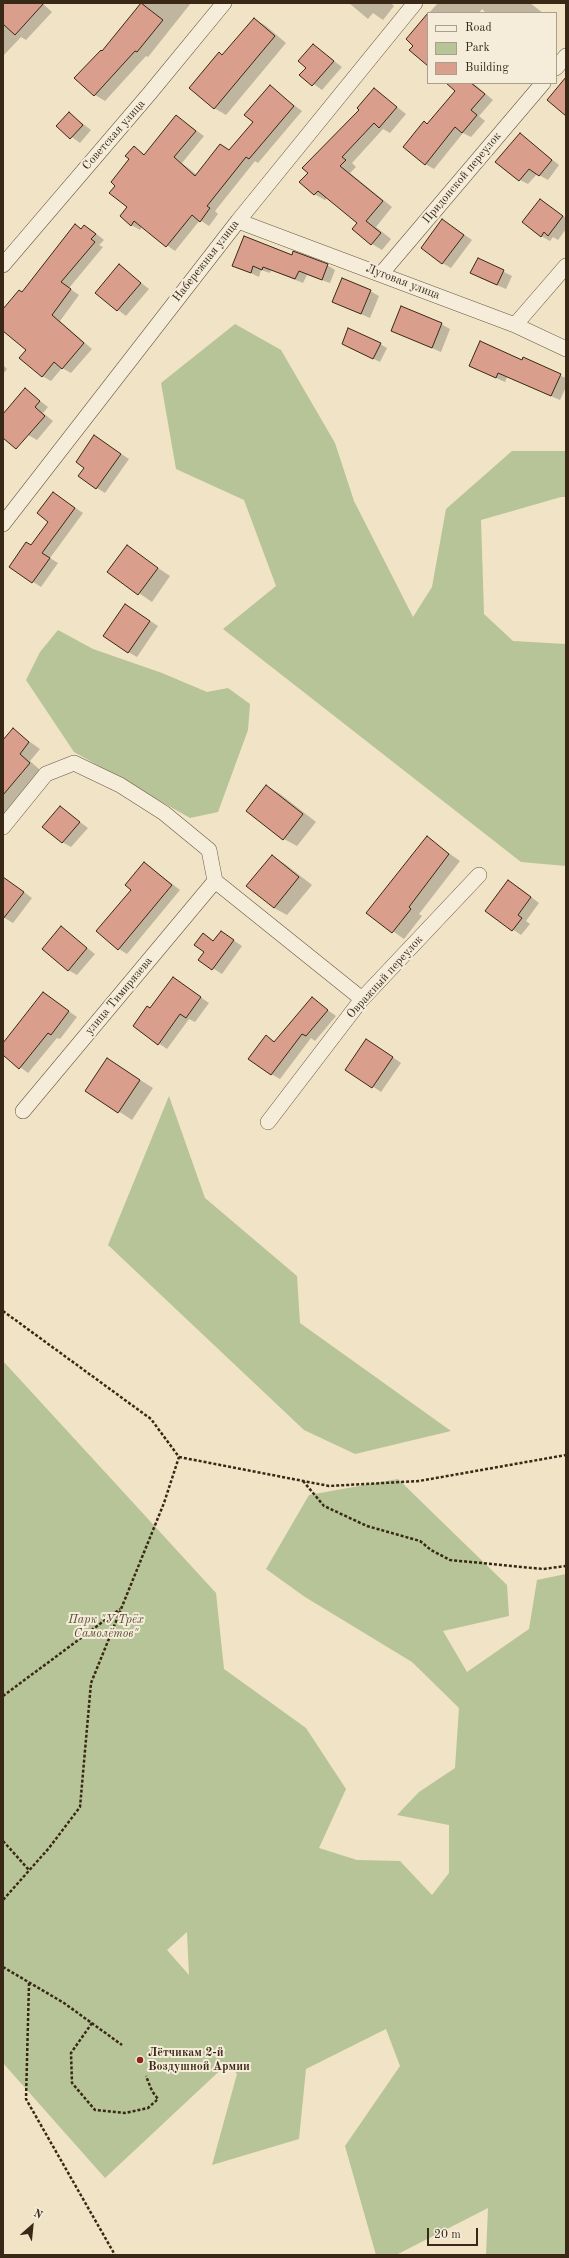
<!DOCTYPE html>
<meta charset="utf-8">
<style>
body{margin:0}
#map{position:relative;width:569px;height:2258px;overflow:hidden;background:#f0e3c6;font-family:"Old Standard TT",serif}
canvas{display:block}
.frame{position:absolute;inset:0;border:4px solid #3a2816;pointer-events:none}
.legend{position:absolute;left:427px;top:12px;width:130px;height:72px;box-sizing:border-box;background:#f5edda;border:1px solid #aa9e8c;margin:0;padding:5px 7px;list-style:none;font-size:12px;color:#3a2816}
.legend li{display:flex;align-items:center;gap:8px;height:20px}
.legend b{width:20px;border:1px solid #aa9e8c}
.north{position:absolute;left:12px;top:2206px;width:40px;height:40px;-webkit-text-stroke:3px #f5edda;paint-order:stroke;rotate:27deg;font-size:11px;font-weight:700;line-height:16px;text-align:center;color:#3a2816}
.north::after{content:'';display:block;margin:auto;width:14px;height:18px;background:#3a2816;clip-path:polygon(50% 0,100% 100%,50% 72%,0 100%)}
.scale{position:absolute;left:427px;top:2228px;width:51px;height:18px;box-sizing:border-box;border:2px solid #3a2816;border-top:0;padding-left:5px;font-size:12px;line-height:14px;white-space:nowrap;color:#3a2816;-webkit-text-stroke:3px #f5edda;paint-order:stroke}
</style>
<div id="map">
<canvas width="569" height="2258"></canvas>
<div class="frame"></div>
<ul class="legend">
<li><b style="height:5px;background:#f5edda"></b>Road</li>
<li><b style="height:11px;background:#b6c497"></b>Park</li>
<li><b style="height:11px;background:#d99f8c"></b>Building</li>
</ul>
<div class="north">N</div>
<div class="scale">20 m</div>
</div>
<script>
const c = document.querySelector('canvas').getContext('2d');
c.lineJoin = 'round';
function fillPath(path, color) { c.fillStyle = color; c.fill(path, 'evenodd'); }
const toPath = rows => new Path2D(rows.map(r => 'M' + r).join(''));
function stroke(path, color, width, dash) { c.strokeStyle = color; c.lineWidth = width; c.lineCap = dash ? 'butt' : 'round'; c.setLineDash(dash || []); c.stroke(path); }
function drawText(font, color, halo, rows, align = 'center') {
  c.font = font + ' "Old Standard TT",serif'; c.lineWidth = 4; c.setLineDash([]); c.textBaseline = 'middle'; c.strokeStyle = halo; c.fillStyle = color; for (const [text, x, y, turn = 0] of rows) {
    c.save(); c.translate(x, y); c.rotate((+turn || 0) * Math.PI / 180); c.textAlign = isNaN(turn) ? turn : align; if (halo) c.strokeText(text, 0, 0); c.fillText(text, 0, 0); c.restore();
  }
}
fillPath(toPath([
 [235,324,281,350,335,443,354,501,413,617,432,587,446,509,512,451,566,451,566,497,561,497,481,520,484,614,513,641,566,644,566,866,521,862,223,629,276,586,244,500,176,469,161,383],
 [58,630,93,649,162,673,207,692,228,688,250,704,248,730,218,812,190,818,74,752,26,680,40,652],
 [169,1096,205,1198,297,1276,300,1323,451,1431,355,1454,304,1430,108,1245],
 [3,1361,216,1593,224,1669,306,1728,346,1789,319,1848,357,1860,400,1861,432,1895,449,1873,449,1825,397,1815,419,1792,455,1768,459,1708,412,1662,305,1597,266,1569,309,1495,398,1479,507,1585,509,1616,443,1631,467,1672,529,1629,537,1580,566,1574,566,2255,486,2255,488,2208,396,2255,376,2255,345,2146,400,2066,386,2029,306,2069,299,2139,212,2165,237,2074,228,2063,105,2178,3,2063],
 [187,1932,189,1975,167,1950]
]), '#b6c497');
fillPath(toPath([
 [3,3,42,3,52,12,26,40,21,37,3,56],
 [142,3,191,3,148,57,146,56,105,101,95,95,103,52],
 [349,3,391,3,394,6,383,20,373,13,368,19],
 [438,3,530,3,543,13,486,13,482,9,479,13,429,13],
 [255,19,266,26,286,43,226,115,214,108,223,56],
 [313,45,342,67,322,90,301,75,307,67],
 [456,83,473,83,493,100,479,116,485,121,471,137,463,133,434,169,425,164,427,125,456,91],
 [270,87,302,111,258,163,255,161,215,211,218,214,209,226,200,220,175,251,142,227,140,230,131,225,128,207,116,185,130,159,134,147,145,155,176,116,204,136,182,163,197,175,221,145,230,151,254,122],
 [374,89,406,114,390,133,383,129,352,163,356,167,350,173,392,207,376,227,391,239,382,250,372,244,358,223,328,197,325,200,314,194,361,110],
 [69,113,91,130,80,143,57,126],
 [520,134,559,165,548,180,537,174,528,184,520,180],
 [541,200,566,218,566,229,558,240,553,237,550,241,541,236],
 [443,220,472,240,451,268,442,263],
 [75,226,82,229,84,226,93,231,104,240,99,245,103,247,69,288,79,295,60,321,92,349,71,373,62,368,51,381,42,376,27,350,3,330,3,311,22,293],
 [292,256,327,265,335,270,330,283,307,275,303,283,271,270,270,273,261,270,259,277,234,265],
 [478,259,512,276,506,289,480,278],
 [119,265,149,289,126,316,96,293],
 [370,291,379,296,370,318,333,302],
 [441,324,450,329,441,352,392,331],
 [380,344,387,348,380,362,350,347],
 [523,361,566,378,566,387,560,400,507,377,505,382,479,370],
 [3,365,7,369,3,374],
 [26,390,48,407,43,413,53,421,37,440,28,435],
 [103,442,129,459,105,493,97,488],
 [53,493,83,513,50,558,58,563,41,587,10,567,32,546,50,521],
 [127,547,170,576,152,602,108,572],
 [126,605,158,626,137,657,128,652],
 [13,730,40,749,30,761,40,770,5,812,11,815,3,826,3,742],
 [267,786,280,794,316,822,297,846,284,839],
 [60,807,88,828,71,847,62,842],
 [427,838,460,861,419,914,422,916,404,939,367,913],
 [272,856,285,864,312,885,287,915,274,908],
 [145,863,180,890,127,954,119,949,132,889],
 [3,877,32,898,13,923,3,917],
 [517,886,539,903,526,921,530,924,521,935,486,911],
 [62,928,95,954,77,975,68,970],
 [221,932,242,946,222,974,200,960,206,952,203,934,217,944],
 [173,978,209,1003,195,1022,189,1019,167,1049,134,1026,150,1009],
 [44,994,77,1017,60,1039,57,1038,28,1073,3,1054,3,1045],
 [312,999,336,1016,315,1041,311,1038,280,1079,271,1074,266,1037,276,1042],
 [375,1045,401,1063,381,1092,347,1069],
 [107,1059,153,1088,132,1120,86,1090]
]), '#0003');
const building = toPath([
 [3,3,44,3,15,35,3,24,3,3],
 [141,3,163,20,137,52,135,51,94,96,74,78,101,50,102,51,141,3],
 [428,13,428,66,409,50,413,46,406,39,428,13],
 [254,18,275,36,214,109,189,88,219,52,222,55,254,18],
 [313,44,334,61,312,86,299,75,306,68,298,61,313,44],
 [566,77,566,116,547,100,566,77],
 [446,83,471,83,485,94,471,110,477,115,462,133,455,127,425,165,403,147,424,121,427,124,455,91,446,83],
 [270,85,294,106,249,159,246,157,207,206,210,208,200,222,192,215,166,247,134,221,131,226,120,216,127,207,109,193,115,186,111,182,129,159,125,156,134,146,144,155,176,115,196,131,174,157,195,176,220,144,229,150,253,122,244,115,270,85],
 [374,88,397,107,379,128,374,123,342,157,346,160,340,166,383,201,366,221,381,233,371,245,352,229,357,223,318,191,314,195,299,182,308,173,302,168,359,110,357,108,374,88],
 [69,112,83,125,70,139,56,126,69,112],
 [520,133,552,160,539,176,529,169,519,181,495,162,520,133],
 [540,199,563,216,548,236,544,232,541,237,522,222,540,199],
 [442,219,464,235,442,264,421,248,442,219],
 [75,224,81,229,84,225,96,234,91,239,95,242,61,282,71,289,52,315,84,343,62,369,54,362,42,377,19,358,26,350,3,331,3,309,19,290,22,292,75,224],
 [244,236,292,255,293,251,328,264,322,280,299,271,295,279,263,267,262,270,253,266,251,273,232,266,244,236],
 [478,258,504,270,497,285,470,273,478,258],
 [119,264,141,283,117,311,95,293,119,264],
 [342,278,371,290,361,314,332,302,342,278],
 [401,306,442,323,432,348,391,331,401,306],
 [348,328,381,343,373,359,342,344,348,328],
 [480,341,522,360,523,357,561,374,551,396,498,373,496,378,469,366,480,341],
 [25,388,40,401,35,407,45,416,16,449,3,438,3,414,25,388],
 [94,435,121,454,96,489,78,476,84,468,76,462,94,435],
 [53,492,75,508,42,553,50,558,32,583,9,567,26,542,31,545,48,522,37,513,53,492],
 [127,545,158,568,138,595,107,572,127,545],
 [125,604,150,621,128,653,103,636,125,604],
 [13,728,29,742,20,754,30,763,3,795,3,740,13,728],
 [266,785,303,814,283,840,246,811,266,785],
 [60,806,80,822,62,843,42,827,60,806],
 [427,836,449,854,409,907,411,909,392,933,366,913,427,836],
 [272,855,299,877,274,908,246,886,272,855],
 [144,862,172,885,118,950,96,931,131,890,125,885,144,862],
 [3,877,24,892,3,919,3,877],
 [508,880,531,897,518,915,522,918,512,931,485,911,508,880],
 [61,926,87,948,68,971,42,949,61,926],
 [221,931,234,940,212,970,198,960,204,952,194,945,203,933,213,941,221,931],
 [173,977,201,997,186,1018,180,1014,158,1045,133,1026,147,1006,150,1008,173,977],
 [43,992,69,1011,51,1035,48,1033,19,1069,3,1055,3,1043,43,992],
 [312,997,328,1010,306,1036,302,1034,271,1075,248,1059,266,1035,274,1042,312,997],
 [366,1039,393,1057,372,1088,345,1070,366,1039],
 [107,1058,140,1080,118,1113,85,1091,107,1058]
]);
fillPath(building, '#d99f8c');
stroke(building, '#3a2816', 1);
const street = toPath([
 [556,68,566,56],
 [238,221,515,325,566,349],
 [3,265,150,93,224,3],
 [381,274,543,83],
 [515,325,566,266],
 [3,524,238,221,415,3],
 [3,827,46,774,74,763,120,785,164,813,209,850,215,881,362,999],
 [23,1111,215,881],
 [268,1122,362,999,479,875]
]);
stroke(street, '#685742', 16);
stroke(toPath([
 [3,1311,151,1419,179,1457,164,1503,91,1683,80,1807,49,1848,3,1900],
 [179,1457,329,1486,419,1481,566,1455],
 [303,1481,324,1506,367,1526,420,1541,431,1550,450,1560,543,1569,566,1566],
 [3,1696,120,1609],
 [3,1841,29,1870],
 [3,1967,64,2003,122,2045],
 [29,1983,26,2099,115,2255],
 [92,2023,71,2053,72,2083,95,2110,125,2113,148,2108,158,2099,152,2091,146,2076]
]), '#3a2816', 2.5, [3, 2]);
stroke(street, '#f5edda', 15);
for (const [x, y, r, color] of [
 [140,2060,4,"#8f2418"]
]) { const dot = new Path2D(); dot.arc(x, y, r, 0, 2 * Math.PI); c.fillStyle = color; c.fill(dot); stroke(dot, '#f5edda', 1.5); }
drawText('12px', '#3a2816', '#f5edda', [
 ["Советская улица",114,135,-49],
 ["Придонской переулок",462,178,-50],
 ["Набережная улица",206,261,-52],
 ["Луговая улица",403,282,21],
 ["Овражный переулок",385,977,-48],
 ["улица Тимирязева",119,996,-50]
]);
drawText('italic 12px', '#594f36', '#f5edda', [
 ["Парк \"У Трёх",106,1620],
 ["Самолётов\"",106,1634]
]);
drawText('bold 12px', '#3a2816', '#f5edda', [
 ["Лётчикам 2-й",148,2053],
 ["Воздушной Армии",148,2067]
], 'left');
</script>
